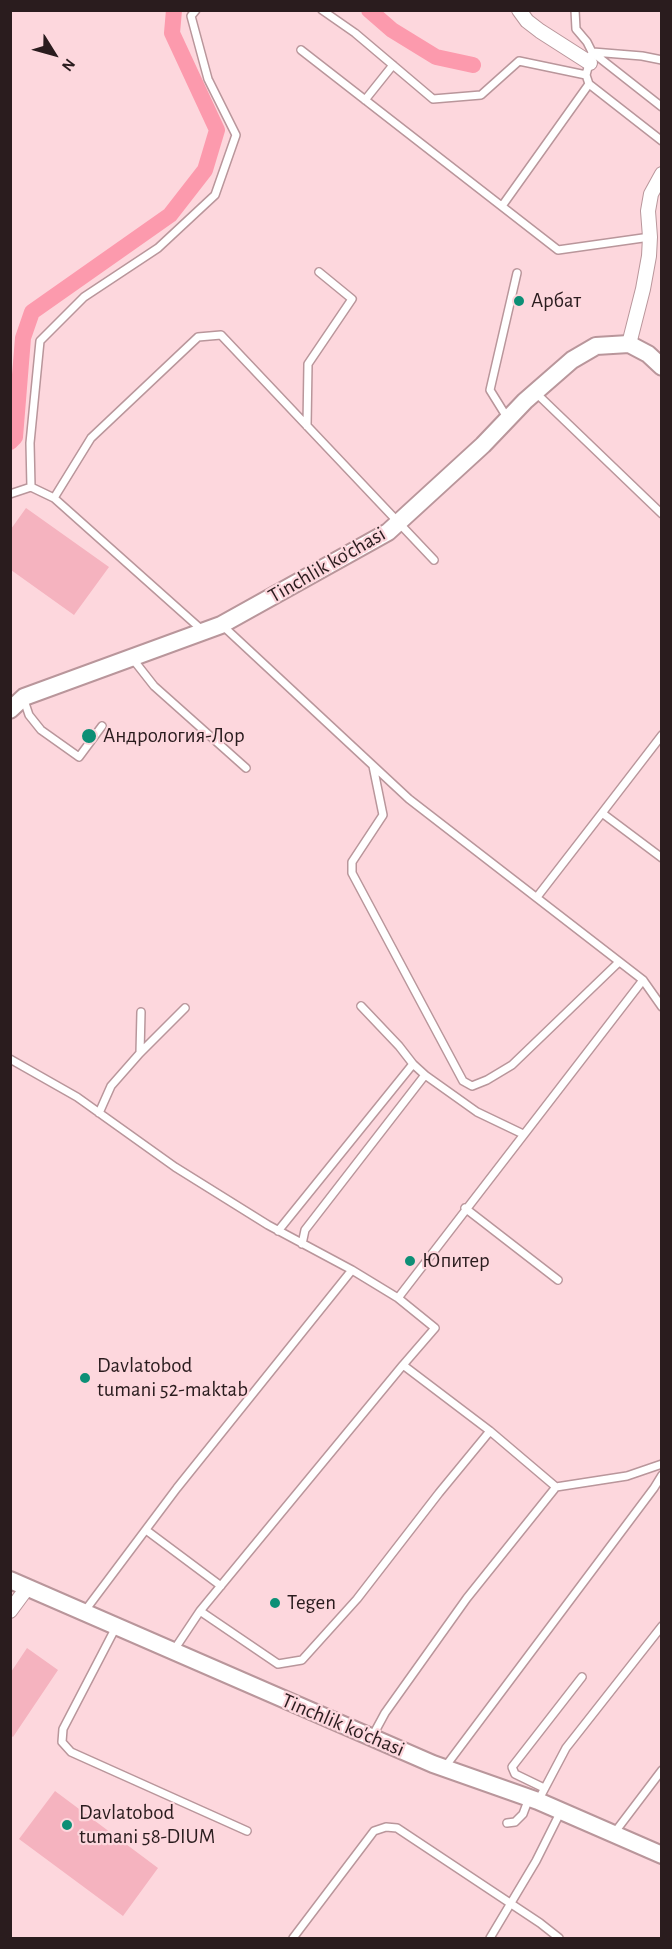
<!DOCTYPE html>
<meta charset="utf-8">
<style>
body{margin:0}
#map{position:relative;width:672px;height:1949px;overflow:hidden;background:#fdd7dd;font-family:"Alegreya Sans",sans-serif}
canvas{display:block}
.frame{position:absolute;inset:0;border:12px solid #2a1c1e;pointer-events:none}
.north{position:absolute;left:24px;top:24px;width:60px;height:60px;-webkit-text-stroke:4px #fdd7dd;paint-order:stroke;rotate:127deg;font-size:16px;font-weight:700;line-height:24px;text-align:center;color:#2a1c1e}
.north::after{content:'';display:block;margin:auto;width:21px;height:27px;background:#2a1c1e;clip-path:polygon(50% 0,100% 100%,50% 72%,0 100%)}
</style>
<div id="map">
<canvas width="672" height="1949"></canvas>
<div class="frame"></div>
<div class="north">N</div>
</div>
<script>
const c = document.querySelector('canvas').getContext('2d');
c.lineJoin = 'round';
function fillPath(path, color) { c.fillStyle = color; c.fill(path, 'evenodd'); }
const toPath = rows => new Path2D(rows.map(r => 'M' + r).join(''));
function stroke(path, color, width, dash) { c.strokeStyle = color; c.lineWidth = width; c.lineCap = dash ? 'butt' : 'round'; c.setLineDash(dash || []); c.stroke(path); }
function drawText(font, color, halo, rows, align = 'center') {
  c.font = font + ' "Alegreya Sans",sans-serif'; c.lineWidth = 4.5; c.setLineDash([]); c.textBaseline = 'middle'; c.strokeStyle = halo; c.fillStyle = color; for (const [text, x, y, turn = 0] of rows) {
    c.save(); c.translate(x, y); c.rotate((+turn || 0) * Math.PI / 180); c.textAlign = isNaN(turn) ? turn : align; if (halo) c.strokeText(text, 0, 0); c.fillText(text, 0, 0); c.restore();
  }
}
fillPath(toPath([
 [26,508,109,567,74,615,11,570,11,529],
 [27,1648,58,1670,13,1737,10,1735,11,1672],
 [55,1791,158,1868,123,1916,19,1839]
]), '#f5b3bf');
stroke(toPath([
 [369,10,392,30,436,57,473,65],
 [10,442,15,437,23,338,32,312,170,215,205,170,217,130,172,33,174,10]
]), '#fc9aad', 16);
const service = toPath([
 [322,10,355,33,433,99,481,95,519,61,586,75],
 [575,10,576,29,587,42,592,52,586,75,589,84,662,141],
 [301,50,558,250,650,237],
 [592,52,662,107],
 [593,52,642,56,662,60],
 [365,100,393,65],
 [502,206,589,84],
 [536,393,662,514],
 [508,419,490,390,517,273],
 [307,426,308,364,352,299,319,272],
 [31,487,30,443,40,341,84,297,158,248,215,195,236,135,208,79,191,16,196,10],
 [10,494,31,487,54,498,202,630],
 [54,498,91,438,198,337,221,335,434,560],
 [223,626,409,799,643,980,662,1007],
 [132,658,154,686,246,768],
 [24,700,29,715,41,730,79,757,102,726],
 [373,766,383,815,352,862,352,873,463,1081,472,1086,487,1080,512,1065,619,962],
 [602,813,662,735],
 [537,897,602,813,662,858],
 [361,1006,399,1046,413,1064],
 [140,1053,141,1012],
 [10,1059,77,1097,175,1167,268,1225,352,1270,177,1488,84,1612],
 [425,1075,477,1112,523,1134],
 [99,1113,111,1086,140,1053,185,1008],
 [465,1208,558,1280],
 [278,1231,413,1064,425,1075,305,1230,302,1244],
 [352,1270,398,1298,643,980],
 [490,1431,556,1487,627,1476,662,1464],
 [146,1530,221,1586],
 [200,1611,403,1365],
 [116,1627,63,1729,62,1742,71,1752,247,1831],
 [174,1650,200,1611,278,1664,302,1660,357,1599,439,1493,490,1431,403,1365,435,1328,398,1298],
 [372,1737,385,1713,467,1598,556,1487],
 [445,1767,654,1488,662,1475],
 [544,1788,515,1774,512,1767,582,1677],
 [538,1801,566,1748,662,1626],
 [507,1823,515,1822,523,1814,529,1798],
 [615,1832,662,1770],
 [293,1938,374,1831,386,1827,397,1828,540,1923,559,1938],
 [490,1938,536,1861,561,1811]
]);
const minor = toPath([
 [519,10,527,21,540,31,590,63],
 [629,344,643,289,649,256,650,237,648,211,651,194,662,174],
 [10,1611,27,1588]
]);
const tertiary = toPath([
 [10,710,24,697,221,625,388,532,483,445,525,401,572,360,596,346,629,344,648,354,662,367],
 [10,1580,433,1764,538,1801,662,1855]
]);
stroke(service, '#b9969b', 10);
stroke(minor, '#b9969b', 16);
stroke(tertiary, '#b9969b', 20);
stroke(service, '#fff', 7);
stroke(minor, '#fff', 14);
stroke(tertiary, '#fff', 16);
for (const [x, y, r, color] of [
 [519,301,6,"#0d8f76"],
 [89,736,8,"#0d8f76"],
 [410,1261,6,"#0d8f76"],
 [85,1378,6,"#0d8f76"],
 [275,1603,6,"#0d8f76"],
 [67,1825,6,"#0d8f76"]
]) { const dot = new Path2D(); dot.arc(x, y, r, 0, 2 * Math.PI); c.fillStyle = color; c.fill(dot); stroke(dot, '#fdd7dd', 2); }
drawText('21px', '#2a1c1e', '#fdd7dd', [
 ["Арбат",531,301],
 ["Андрология-Лор",103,736],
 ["Юпитер",422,1261],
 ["Davlatobod",97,1366],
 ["tumani 52-maktab",97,1390],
 ["Tegen",287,1603],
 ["Davlatobod",79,1813],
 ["tumani 58-DIUM",79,1837]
], 'left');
drawText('21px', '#2a1c1e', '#fdd7dd', [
 ["Tinchlik ko'chasi",327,565,-30],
 ["Tinchlik ko'chasi",343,1725,23]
]);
</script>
